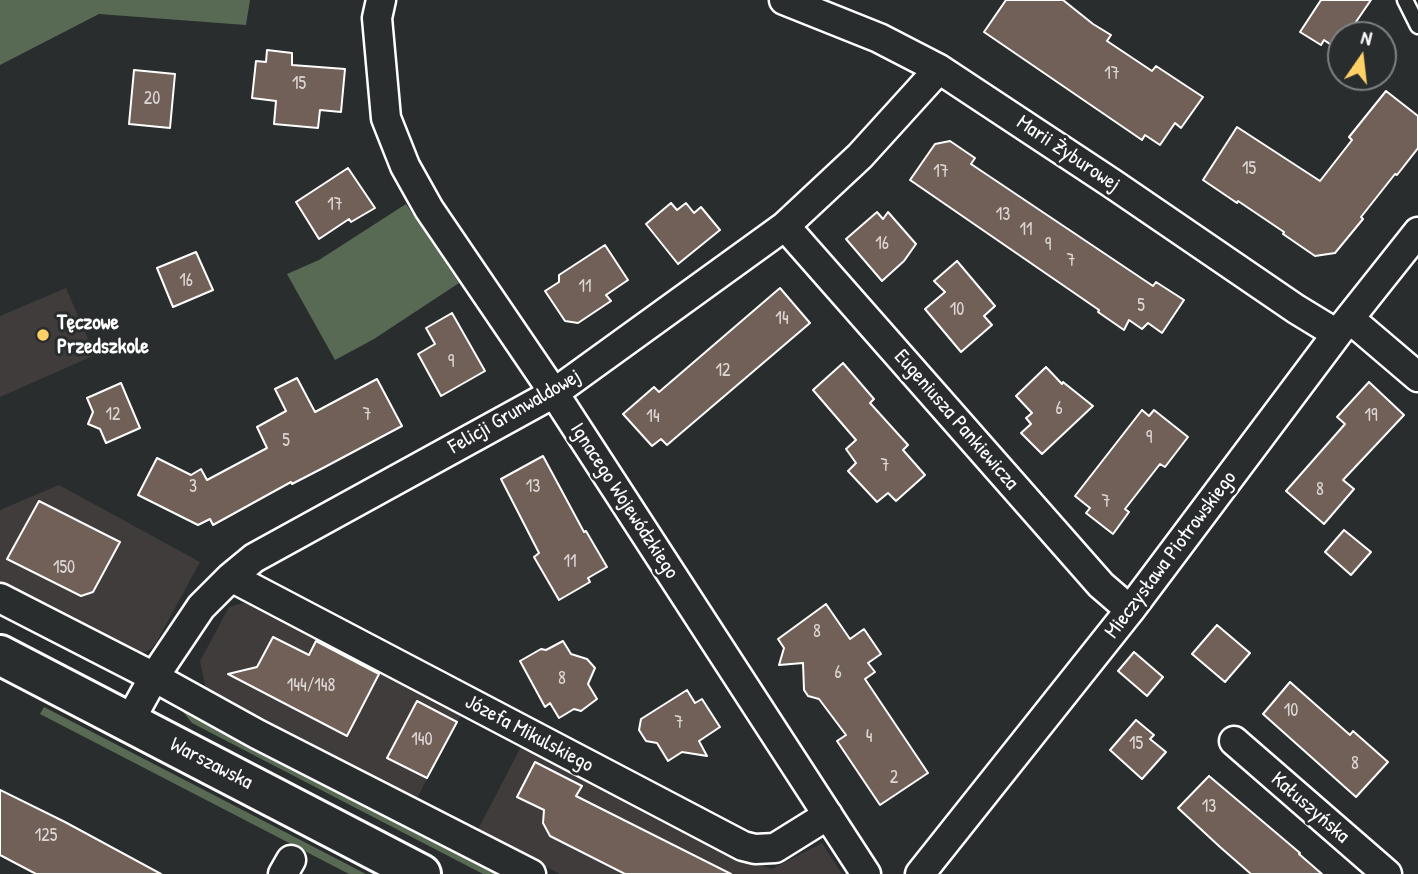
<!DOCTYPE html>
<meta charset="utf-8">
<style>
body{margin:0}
#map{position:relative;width:1418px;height:874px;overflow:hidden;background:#2a2d2e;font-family:"Patrick Hand",sans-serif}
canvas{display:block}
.north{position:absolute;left:1327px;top:21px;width:70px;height:70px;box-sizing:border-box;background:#2a2d2e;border:2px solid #7f8182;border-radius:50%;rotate:14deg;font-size:19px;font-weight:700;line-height:28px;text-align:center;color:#fff}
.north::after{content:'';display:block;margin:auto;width:24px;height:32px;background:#ffd166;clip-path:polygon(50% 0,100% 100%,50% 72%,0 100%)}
</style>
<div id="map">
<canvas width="1418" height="874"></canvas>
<div class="north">N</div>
</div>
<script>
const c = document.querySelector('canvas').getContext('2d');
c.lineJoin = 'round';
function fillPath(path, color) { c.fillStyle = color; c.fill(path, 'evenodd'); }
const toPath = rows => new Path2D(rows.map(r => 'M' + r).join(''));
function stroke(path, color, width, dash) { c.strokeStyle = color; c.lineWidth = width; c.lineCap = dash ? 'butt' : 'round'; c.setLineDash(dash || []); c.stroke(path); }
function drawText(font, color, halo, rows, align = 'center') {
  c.font = font + ' "Patrick Hand",sans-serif'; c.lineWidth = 6; c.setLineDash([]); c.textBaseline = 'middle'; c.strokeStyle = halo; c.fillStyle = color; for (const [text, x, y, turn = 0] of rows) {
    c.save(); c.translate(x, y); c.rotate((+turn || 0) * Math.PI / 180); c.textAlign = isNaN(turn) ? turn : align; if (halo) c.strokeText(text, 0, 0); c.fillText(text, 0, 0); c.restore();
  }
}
fillPath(toPath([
 [66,288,95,355,0,397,0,316],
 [59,485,200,562,156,643,151,649,140,654,0,581,0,510],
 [254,600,464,710,417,798,206,689,200,661,229,607],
 [523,743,626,794,764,866,772,869,822,843,842,874,560,874,477,831]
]), '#3f3c3b');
fillPath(toPath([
 [0,0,250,0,246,25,99,14,0,65],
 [406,204,459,283,374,339,335,360,287,274,319,260],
 [180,704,518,874,483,874,192,723,180,708],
 [44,707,125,749,366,874,349,874,293,845,40,714]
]), '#586a54');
const building = toPath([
 [1006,0,1063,0,1093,24,1111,35,1107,41,1152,71,1156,66,1203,97,1181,128,1175,123,1160,145,1145,135,1142,140,984,32,1006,0],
 [1321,0,1371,0,1347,35,1341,35,1341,44,1337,49,1324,40,1321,45,1300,32,1321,0],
 [267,50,292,53,292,65,345,69,341,112,320,110,318,128,274,124,276,101,252,98,256,61,266,62,267,50],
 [134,70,175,74,170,128,129,124,134,70],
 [1386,91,1418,116,1418,148,1397,175,1395,174,1361,217,1363,219,1335,253,1315,256,1283,234,1284,232,1238,201,1237,203,1203,180,1237,127,1320,181,1352,140,1349,137,1386,91],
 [950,141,975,158,971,164,1153,286,1156,282,1184,300,1162,333,1148,323,1142,329,1129,320,1124,330,1098,312,1099,310,910,180,935,144,950,141],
 [348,168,375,208,351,222,349,219,319,239,296,202,348,168],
 [671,203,677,210,686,203,694,213,701,207,720,230,678,264,646,224,671,203],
 [877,212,883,219,888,212,916,244,904,261,882,281,846,239,877,212],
 [605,245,628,280,606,295,611,301,578,323,565,321,545,291,559,282,559,275,605,245],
 [196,252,213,290,173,307,157,268,196,252],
 [957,261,995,306,984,316,992,325,961,352,925,309,945,292,934,281,957,261],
 [780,288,810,323,667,445,661,439,652,446,623,414,654,387,659,392,780,288],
 [452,313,485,371,441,396,418,354,435,344,426,328,452,313],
 [843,363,874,399,870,403,908,445,903,450,925,475,896,501,888,493,877,502,848,471,856,463,846,449,856,440,813,390,843,363],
 [1046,367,1062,384,1063,382,1093,406,1042,454,1021,433,1031,424,1026,418,1032,413,1016,396,1046,367],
 [297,378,315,412,377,379,402,426,323,468,292,484,291,482,213,525,210,519,198,525,138,495,157,458,191,475,201,469,207,480,267,448,257,427,286,411,275,389,297,378],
 [1369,382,1404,415,1343,480,1354,489,1324,524,1286,491,1345,424,1337,417,1369,382],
 [121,383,140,428,106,443,100,429,88,424,93,412,87,398,121,383],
 [1142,410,1149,416,1154,410,1188,437,1165,467,1160,464,1125,509,1129,512,1113,534,1086,513,1090,508,1075,496,1142,410],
 [543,456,584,532,586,531,607,567,588,578,590,582,559,600,534,557,539,553,501,479,543,456],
 [39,501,120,542,93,592,81,596,7,559,39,501],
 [1344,530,1371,552,1351,575,1325,552,1344,530],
 [826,604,850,639,864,629,881,654,868,663,875,672,865,679,928,773,880,805,837,741,846,735,819,699,808,696,804,690,803,663,779,665,784,648,778,639,826,604],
 [1217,625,1250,653,1225,682,1192,654,1217,625],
 [273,637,309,655,316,641,379,674,347,736,228,674,257,667,273,637],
 [563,641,571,654,587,659,595,668,588,684,597,699,581,711,574,709,559,718,550,703,545,707,520,661,541,649,546,650,563,641],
 [1134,652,1163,677,1147,696,1118,671,1134,652],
 [1290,682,1350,735,1353,731,1388,762,1356,797,1263,714,1290,682],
 [687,690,695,703,702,699,720,727,699,741,707,756,682,752,668,761,657,743,646,741,639,730,641,719,687,690],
 [417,701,457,722,427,778,387,758,417,701],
 [1136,720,1154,735,1150,739,1166,752,1142,779,1110,750,1136,720],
 [535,762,582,786,576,796,731,874,625,874,550,836,543,823,544,810,517,797,535,762],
 [1209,776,1300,853,1299,854,1322,874,1251,874,1220,847,1178,808,1209,776],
 [0,790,65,822,161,874,36,874,0,855,0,790]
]);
fillPath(building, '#716058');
stroke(building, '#fff', 2);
const lane = toPath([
 [1405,0,1418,26]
]);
const street = toPath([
 [381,0,377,18,386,118,405,166,429,209,554,393,866,874],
 [784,0,879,38,939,69,1113,184,1296,309,1337,334],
 [785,226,1101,585,1130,610],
 [1350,319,1418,377],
 [231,577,743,846,755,849,775,848,828,815],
 [0,598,154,677,257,734,531,874],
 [129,722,154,677,201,607,231,577,254,558,554,393,785,226,860,156,939,69],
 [1234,741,1387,874],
 [283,874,291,860],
 [920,874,1130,610,1337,334,1418,232]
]);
const secondary = toPath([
 [0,655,421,874]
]);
stroke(lane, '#fff', 19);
stroke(street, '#fff', 33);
stroke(secondary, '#fff', 44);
stroke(lane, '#2a2d2e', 14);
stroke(street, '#2a2d2e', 28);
stroke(secondary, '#2a2d2e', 38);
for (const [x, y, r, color] of [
 [43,335,7,"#ffd166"]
]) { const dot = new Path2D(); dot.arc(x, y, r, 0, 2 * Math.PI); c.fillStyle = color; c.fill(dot); stroke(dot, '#2a2d2e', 2.5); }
drawText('18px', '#dcd7d5', null, [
 ["17",1112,74],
 ["15",299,84],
 ["20",152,99],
 ["15",1249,169],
 ["17",941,172],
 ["17",335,205],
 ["13",1003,215],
 ["11",1026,230],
 ["16",882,244],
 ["9",1048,245],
 ["7",1071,261],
 ["16",186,281],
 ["11",585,287],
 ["5",1141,306],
 ["10",957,310],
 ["14",782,319],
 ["9",451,362],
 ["12",723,371],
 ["6",1059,409],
 ["12",113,415],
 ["7",367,415],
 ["19",1371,416],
 ["14",653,417],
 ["9",1149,438],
 ["5",286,441],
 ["7",885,466],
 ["3",193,487],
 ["13",533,487],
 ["8",1320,490],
 ["7",1106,502],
 ["11",570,562],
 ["150",64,568],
 ["8",817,632],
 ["6",838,673],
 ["8",562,679],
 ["144/148",311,686],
 ["10",1291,711],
 ["7",679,723],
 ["4",869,737],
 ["140",422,740],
 ["15",1136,744],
 ["8",1355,764],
 ["2",894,778],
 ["13",1209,807],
 ["125",46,836]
]);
drawText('21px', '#fff', '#2a2d2e', [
 ["Marii Żyburowej",1068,154,34],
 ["Felicji Grunwaldowej",515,412,-30],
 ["Eugeniusza Pankiewicza",956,420,49],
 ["Ignacego Wojewódzkiego",624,501,57],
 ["Mieczysława Piotrowskiego",1171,555,-53],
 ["Józefa Mikulskiego",529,734,28],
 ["Warszawska",211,764,27],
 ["Kałuszyńska",1310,808,41]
]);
drawText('bold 21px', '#fff', '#2a2d2e', [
 ["Tęczowe",57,323],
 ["Przedszkole",57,347]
], 'left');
</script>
